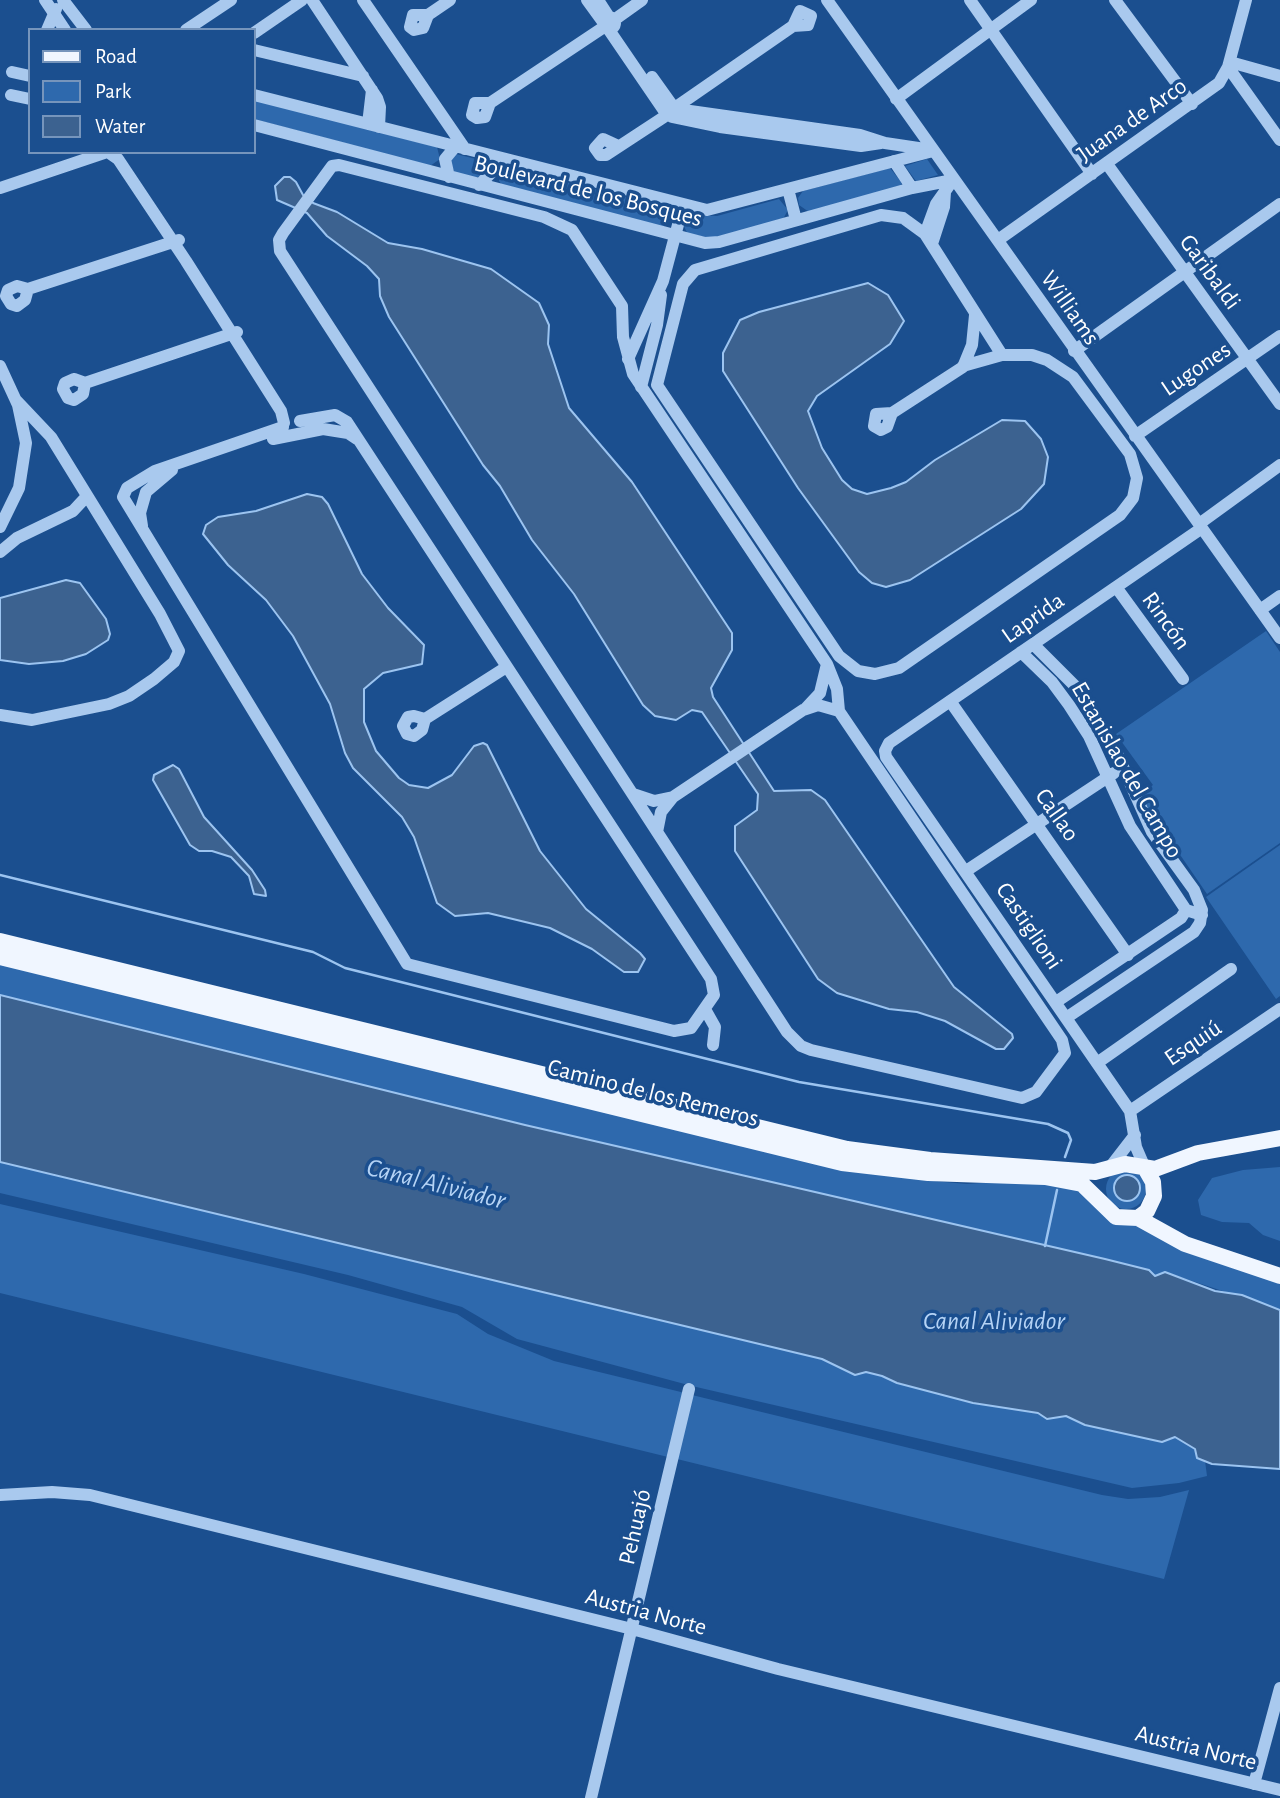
<!DOCTYPE html>
<meta charset="utf-8">
<style>
body{margin:0}
#map{position:relative;width:1280px;height:1798px;overflow:hidden;background:#1b4f8f;font-family:"Alegreya Sans",sans-serif}
canvas{display:block}
.legend{position:absolute;left:28px;top:28px;width:228px;height:126px;box-sizing:border-box;background:#1b4f8f;border:2px solid #7695bc;margin:0;padding:9px 12px;list-style:none;font-size:21px;color:#fff}
.legend li{display:flex;align-items:center;gap:14px;height:35px}
.legend b{width:35px;border:2px solid #7695bc}
</style>
<div id="map">
<canvas width="1280" height="1798"></canvas>
<ul class="legend">
<li><b style="height:9px;background:#f0f6ff"></b>Road</li>
<li><b style="height:19px;background:#2e69ad"></b>Park</li>
<li><b style="height:19px;background:#3c6290"></b>Water</li>
</ul>
</div>
<script>
const c = document.querySelector('canvas').getContext('2d');
c.lineJoin = 'round';
function fillPath(path, color) { c.fillStyle = color; c.fill(path, 'evenodd'); }
const toPath = rows => new Path2D(rows.map(r => 'M' + r).join(''));
function stroke(path, color, width, dash) { c.strokeStyle = color; c.lineWidth = width; c.lineCap = dash ? 'butt' : 'round'; c.setLineDash(dash || []); c.stroke(path); }
function drawText(font, color, halo, rows, align = 'center') {
  c.font = font + ' "Alegreya Sans",sans-serif'; c.lineWidth = 7; c.setLineDash([]); c.textBaseline = 'middle'; c.strokeStyle = halo; c.fillStyle = color; for (const [text, x, y, turn = 0] of rows) {
    c.save(); c.translate(x, y); c.rotate((+turn || 0) * Math.PI / 180); c.textAlign = isNaN(turn) ? turn : align; if (halo) c.strokeText(text, 0, 0); c.fillText(text, 0, 0); c.restore();
  }
}
fillPath(toPath([
 [254,100,437,147,440,159,430,166,254,119],
 [456,154,484,161,486,169,483,175,475,178,454,172,450,161],
 [927,159,938,175,916,181,905,166],
 [508,168,664,206,671,211,673,218,662,227,502,185,499,181,499,173],
 [890,168,902,183,900,186,809,212,799,205,798,198,803,191],
 [779,199,788,210,783,219,713,239,687,233,684,226,689,215,717,216],
 [1266,631,1280,652,1280,843,1207,894,1139,795,1153,785,1116,734],
 [1280,845,1280,996,1276,999,1206,897],
 [0,962,922,1180,967,1184,1025,1180,1068,1184,1138,1223,1280,1281,1280,1310,1165,1272,1155,1276,1149,1270,1105,1259,525,1125,0,995],
 [0,1162,822,1359,855,1375,866,1372,882,1376,897,1383,1039,1413,1048,1419,1066,1416,1157,1441,1175,1437,1195,1449,1198,1458,1205,1461,1207,1476,1179,1483,1132,1488,692,1386,517,1339,462,1307,348,1275,0,1193],
 [1280,1167,1280,1241,1263,1235,1249,1223,1222,1222,1201,1215,1198,1200,1212,1178,1243,1170],
 '1106 1189a20 20 0 1 1 40 0a20 20 0 1 1-40 0Z',
 [0,1204,304,1274,457,1314,488,1334,554,1361,685,1393,668,1457,0,1293],
 [692,1395,1102,1495,1128,1499,1160,1497,1189,1490,1164,1579,677,1459]
]), '#2e69ad');
const water = toPath([
 [284,177,290,177,296,182,303,195,313,203,337,212,388,243,422,249,491,269,539,303,549,325,548,344,569,408,632,482,732,633,732,650,711,688,713,697,774,791,811,790,825,800,954,987,1012,1034,1013,1038,1004,1049,996,1049,945,1021,917,1012,889,1009,837,993,818,979,735,851,735,826,757,810,758,794,702,712,692,710,676,720,655,716,643,705,574,594,532,540,500,486,483,465,389,317,380,296,379,279,367,266,327,236,307,213,277,200,275,186,284,177],
 [868,283,888,295,904,321,890,344,817,396,808,411,822,448,842,480,852,489,867,494,891,488,906,482,935,460,1002,420,1025,421,1041,439,1048,457,1044,484,1021,509,910,580,886,587,872,583,859,572,798,488,723,371,723,353,740,320,759,312,868,283],
 [307,494,322,497,328,504,362,574,388,608,424,645,422,664,383,673,364,689,364,722,376,751,399,778,409,785,428,788,452,775,474,746,483,743,487,745,540,851,586,909,640,953,645,959,638,972,624,972,592,949,550,928,488,913,455,916,437,903,414,837,402,817,353,768,345,753,330,704,293,636,266,600,228,565,203,534,206,525,218,517,256,511,307,494],
 [66,580,80,583,106,619,110,634,108,640,86,654,63,661,29,664,0,660,0,598,66,580],
 [173,765,179,769,204,817,252,870,265,890,266,896,254,894,249,876,231,857,212,851,199,851,190,845,153,780,154,775,173,765],
 [0,995,525,1125,1105,1259,1149,1270,1155,1276,1165,1272,1215,1291,1242,1295,1280,1310,1280,1469,1212,1464,1197,1458,1195,1449,1175,1437,1162,1442,1085,1425,1066,1416,1047,1419,1038,1413,973,1403,897,1383,882,1376,866,1372,855,1375,822,1359,0,1162,0,995],
 '1114 1188a13 13 0 1 1 26 0a13 13 0 1 1-26 0Z'
]);
fillPath(water, '#3c6290');
stroke(water, '#9cc4f0', 2);
stroke(toPath([
 [0,875,313,952,345,968,799,1082,1048,1124,1068,1133,1071,1140,1065,1157],
 [1045,1246,1057,1190]
]), '#9cc4f0', 2.5);
stroke(toPath([
 [45,0,65,30],
 [63,0,86,30],
 [312,0,377,98,380,107,379,127],
 [363,0,465,149],
 [587,0,603,22],
 [598,0,609,17],
 [827,0,1280,638],
 [970,0,1092,174],
 [1115,0,1192,104],
 [428,15,413,15,410,27,414,30,423,28,428,15,450,0],
 '603 23a6 6 0 1 1 12 0a6 6 0 1 1-12 0Z',
 [614,20,642,0],
 [47,30,56,9],
 [186,30,231,0],
 [609,30,665,112],
 [254,33,302,0],
 [254,50,363,76],
 [1230,62,1280,76],
 [1228,67,1280,140],
 [12,72,30,76],
 [652,77,672,105],
 [11,95,30,99],
 [254,95,707,210,933,151],
 [896,99,1031,0],
 [490,103,485,117,477,118,472,115,475,103,490,103,604,27],
 [676,107,793,26,808,25,811,16,800,11,793,26],
 [676,109,860,135,885,143,925,149],
 [672,117,720,127,861,146,881,143],
 [368,124,372,90],
 [254,125,705,243,719,242,912,188,953,180],
 [616,145,603,139,595,148,600,155,606,155,667,115],
 [108,152,118,159,186,261,281,411,284,423],
 [894,161,912,188],
 [1107,164,1280,404],
 [449,177,445,159,455,147],
 [479,185,492,172,488,156],
 [0,188,107,152],
 [788,189,796,220],
 [881,215,903,218,925,234,1002,355,1032,355,1047,360,1073,377,1130,454,1137,478,1133,498,1120,515,899,668,875,674,858,671,839,656,657,385,683,284,695,270,881,215],
 [925,234,936,204,953,180],
 [998,240,1219,83,1228,67,1246,0],
 [932,244,944,207,945,192],
 [17,286,28,289,25,300,17,306,11,304,6,296,8,290,17,286],
 [28,289,179,240],
 [1074,351,1280,204],
 [628,359,663,281,683,206],
 [0,366,18,405,26,443,19,488,0,527],
 [963,366,1002,355],
 [74,379,85,383,83,394,74,400,68,398,63,389,65,383,74,379],
 [85,383,237,332],
 [641,387,657,325,661,295],
 [892,413,887,427,881,430,874,426,876,414,892,413,963,367,972,345,975,315],
 [283,427,155,471,127,488,123,497,407,964,674,1031,691,1028,714,995,711,979,347,422,335,415,300,421],
 [1135,436,1280,336],
 [273,439,323,429,348,433,357,439],
 [1199,524,1280,465],
 [142,526,140,513,146,492,172,470],
 [0,552,17,538,73,511,87,496],
 [1116,587,1183,679],
 [1260,610,1280,596],
 [1033,644,1080,691,1115,749,1152,832,1194,890,1202,910,1200,923,1194,932,1066,1018],
 [1021,652,1052,682,1069,705,1089,736,1130,826,1186,910,1202,915],
 [950,701,1128,955],
 [806,708,820,693,827,664,837,689,839,711],
 [0,715,32,720,109,704,129,696,154,679,174,662,179,651,160,614,51,437,16,400],
 [414,716,425,719,422,730,414,736,407,734,403,726,408,717,414,716],
 [425,719,505,668],
 [633,794,654,801,673,797,661,812,657,832],
 [673,797,803,710,818,705,839,711,1062,1040,1065,1053,1036,1092,1022,1098,811,1050,801,1046,787,1032,280,251,279,240,283,233,332,166,339,165,544,217,572,230,622,306,623,337,633,374,827,664],
 [966,871,1114,773],
 [1056,1002,1181,918,1186,910],
 [706,1011,715,1027,713,1045],
 [1097,1063,1231,969],
 [1130,1111,1280,1009],
 [1111,1166,1135,1135],
 [1145,1168,1136,1147,1130,1111,886,757,885,751,889,743,1202,528],
 [0,1495,52,1492,90,1495,632,1629,778,1669,1280,1790],
 [1254,1784,1280,1688],
 [591,1798,689,1389]
]), '#a9c9ee', 12);
stroke(toPath([
 [0,941,847,1149,930,1160,1095,1172,1125,1164,1155,1169,1198,1153,1280,1138],
 [0,957,842,1163,928,1173,1045,1177,1082,1184,1116,1217,1138,1218,1185,1244,1280,1276],
 [1138,1218,1147,1211,1154,1196,1153,1182,1145,1168]
]), '#f0f6ff', 16);
drawText('24px', '#fff', '#1b4f8f', [
 ["Juana de Arco",1132,120,-35],
 ["Boulevard de los Bosques",588,191,14],
 ["Garibaldi",1210,272,54],
 ["Williams",1070,308,55],
 ["Lugones",1196,369,-34],
 ["Laprida",1033,618,-35],
 ["Rincón",1166,621,54],
 ["Estanislao del Campo",1127,770,60],
 ["Callao",1057,815,55],
 ["Castiglioni",1029,926,56],
 ["Esquiú",1193,1043,-34],
 ["Camino de los Remeros",653,1093,14],
 ["Pehuajó",635,1527,-77],
 ["Austria Norte",646,1612,15],
 ["Austria Norte",1196,1748,14]
]);
drawText('italic 26px', '#b5d3f5', '#1b4f8f', [
 ["Canal Aliviador",436,1184,14],
 ["Canal Aliviador",994,1321]
]);
</script>
